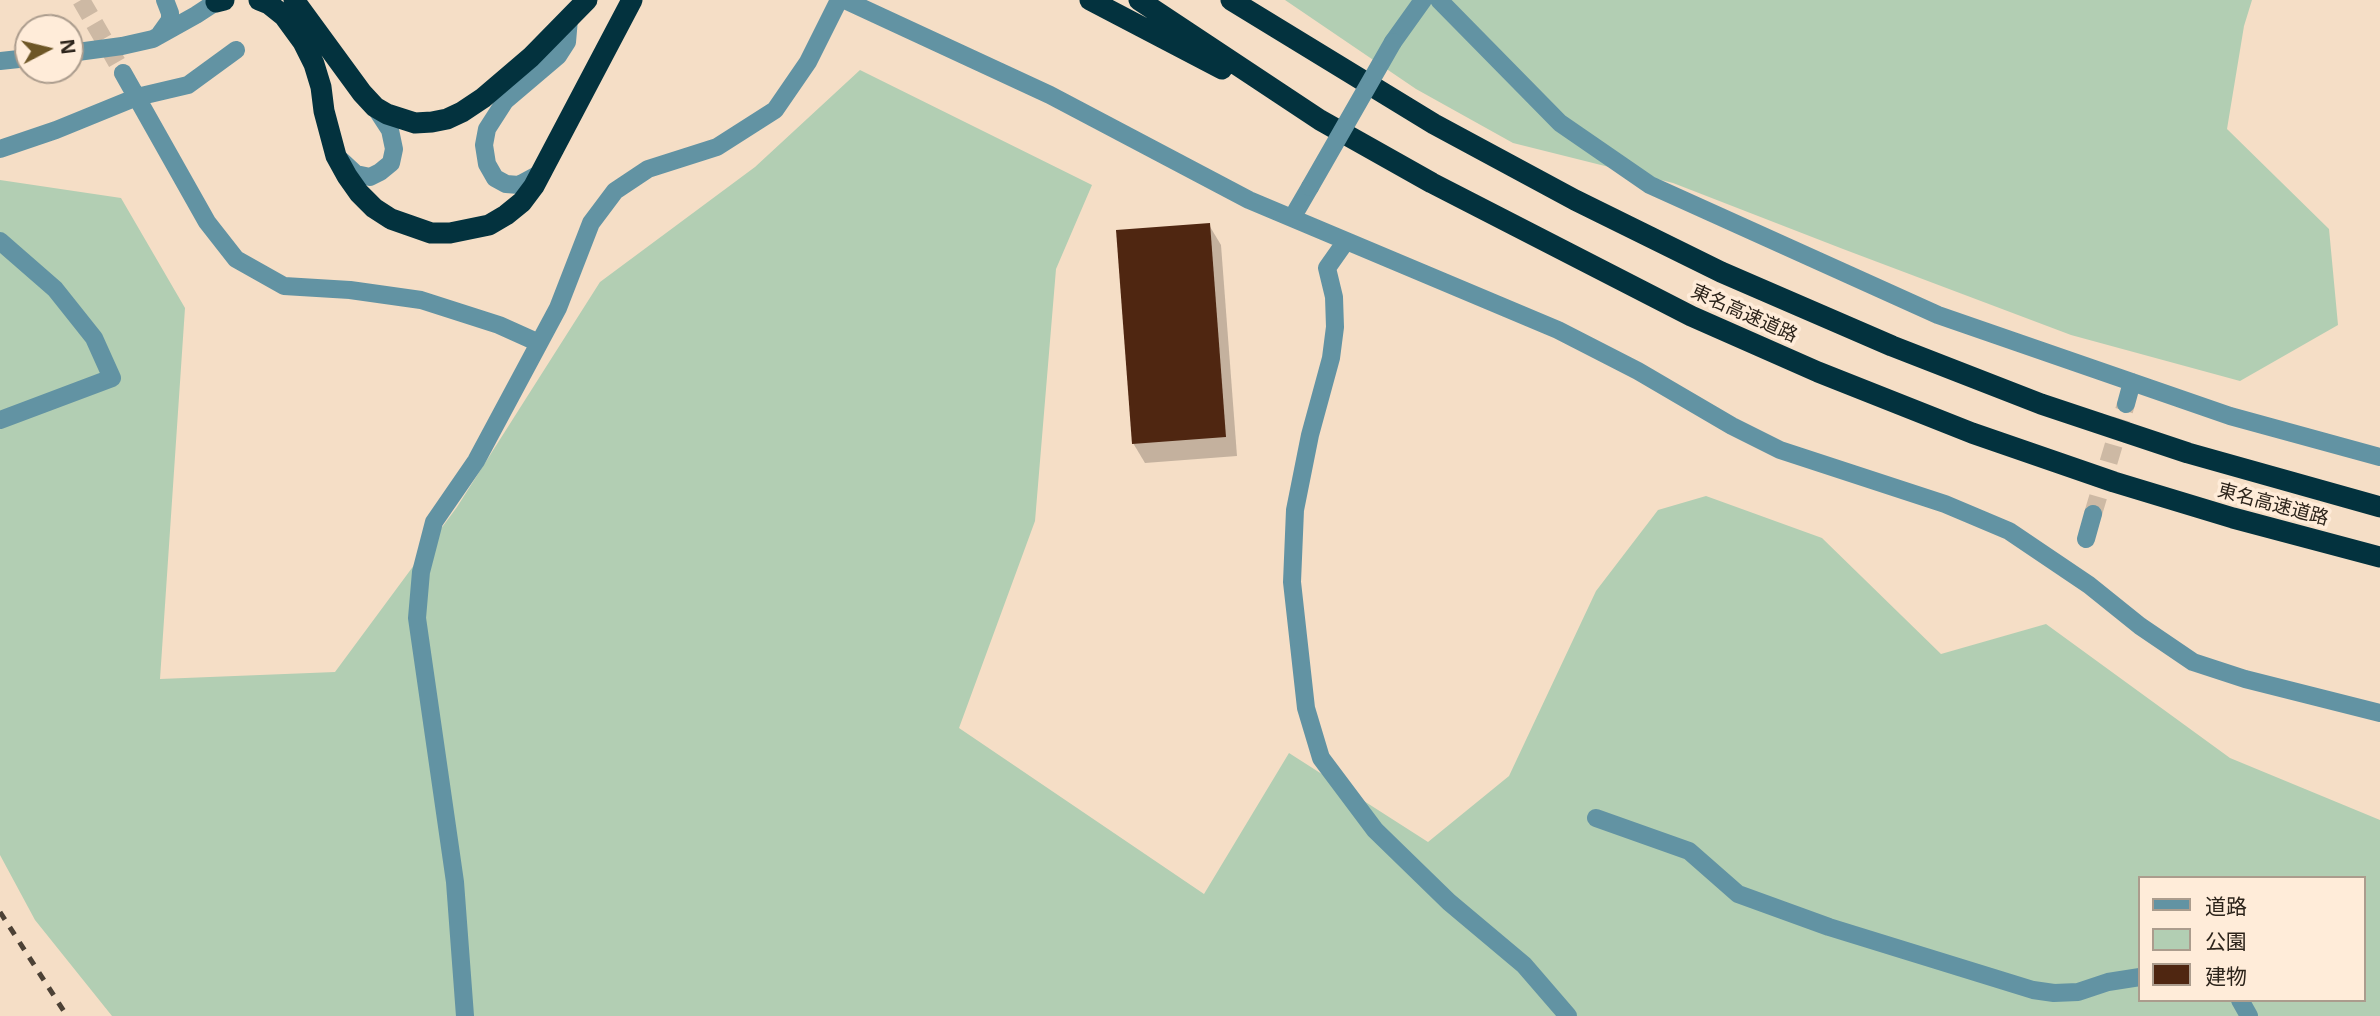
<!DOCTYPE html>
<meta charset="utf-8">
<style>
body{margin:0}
#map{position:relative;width:2380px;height:1016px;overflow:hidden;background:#f5dec6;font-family:"Open Sans","Noto Sans JP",sans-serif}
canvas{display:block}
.legend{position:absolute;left:2138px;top:876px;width:228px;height:126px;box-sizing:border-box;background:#ffecd9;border:2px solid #ab9c8d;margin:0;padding:9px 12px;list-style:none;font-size:21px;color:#2d241b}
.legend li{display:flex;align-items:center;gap:14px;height:35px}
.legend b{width:35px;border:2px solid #ab9c8d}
.north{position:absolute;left:14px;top:14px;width:70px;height:70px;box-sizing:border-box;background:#ffecd9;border:2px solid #ab9c8d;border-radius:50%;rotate:83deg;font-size:19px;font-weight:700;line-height:28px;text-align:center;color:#2d241b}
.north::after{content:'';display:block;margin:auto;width:24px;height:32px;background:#6d5626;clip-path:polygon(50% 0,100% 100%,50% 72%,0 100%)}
</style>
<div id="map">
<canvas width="2380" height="1016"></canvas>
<ul class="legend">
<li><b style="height:9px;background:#6293a3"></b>道路</li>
<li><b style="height:19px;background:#b2ceb3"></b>公園</li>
<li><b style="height:19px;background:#4f2611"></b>建物</li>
</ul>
<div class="north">N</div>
</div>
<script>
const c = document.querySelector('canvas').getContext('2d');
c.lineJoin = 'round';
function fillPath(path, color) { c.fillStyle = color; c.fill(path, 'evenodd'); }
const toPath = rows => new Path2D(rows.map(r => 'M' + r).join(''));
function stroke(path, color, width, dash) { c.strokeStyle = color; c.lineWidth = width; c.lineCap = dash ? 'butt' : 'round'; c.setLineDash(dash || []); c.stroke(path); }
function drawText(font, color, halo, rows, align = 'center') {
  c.font = font + ' "Open Sans","Noto Sans JP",sans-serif'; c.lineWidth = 7; c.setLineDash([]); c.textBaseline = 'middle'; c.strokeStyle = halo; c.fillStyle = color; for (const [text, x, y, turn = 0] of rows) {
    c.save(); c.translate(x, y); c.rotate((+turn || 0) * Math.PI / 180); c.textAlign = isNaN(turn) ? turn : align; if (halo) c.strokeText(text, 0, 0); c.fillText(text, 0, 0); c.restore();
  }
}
fillPath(toPath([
 [1285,0,2252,0,2244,26,2227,129,2329,229,2338,325,2240,381,2071,335,1843,249,1673,183,1513,143,1416,89],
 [860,70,1092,185,1056,269,1035,521,959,728,1204,894,1289,753,1428,842,1509,776,1596,591,1658,510,1706,496,1822,538,1941,654,2046,624,2230,758,2380,820,2380,1016,112,1016,35,920,0,855,0,180,121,198,185,308,160,679,335,672,457,507,600,282,755,167],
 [2140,878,2364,878,2364,1000,2140,1000]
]), '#b2ceb3');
fillPath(toPath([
 [1209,225,1221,245,1237,456,1145,463,1133,443]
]), '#0003');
fillPath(toPath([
 [1210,223,1226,437,1132,444,1116,230]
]), '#4f2611');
stroke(toPath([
 [81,0,123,73],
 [2093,514,2126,404]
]), '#cdb9a4', 18, [18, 9]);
stroke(toPath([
 [845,0,1050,95,1249,200,1558,330,1638,371,1732,426,1780,450,1945,504,2009,531,2089,585,2140,626,2193,662,2245,679,2380,713],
 [1439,0,1560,123,1650,185,1938,315,2230,416,2380,457],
 [160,34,170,20,170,13,165,0],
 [1393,42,1423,0],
 [70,53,122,46,153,39,196,15,219,0],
 [0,61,28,58],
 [123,73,207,222,236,259,284,286,350,290,421,300,499,325,539,343],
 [0,149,56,130,137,97,188,85,236,50],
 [342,161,356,174,370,177,380,172,391,163,394,149,390,130,375,107],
 [543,172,519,185,506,184,495,178,487,164,484,145,487,129,505,101,558,56,567,42,569,19],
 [1292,218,1310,187],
 [0,241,55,289,94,338,112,378,0,420],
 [1346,241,1327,268,1334,297,1335,327,1331,358,1310,435,1295,510,1292,582,1306,708,1321,758,1375,830,1449,902,1524,965,1568,1016],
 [2126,404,2132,382],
 [2086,539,2093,514],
 [1596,818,1689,851,1738,894,1829,927,2033,990,2054,993,2078,992,2108,982,2140,977],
 [2240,1000,2249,1016],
 [465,1016,455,882,417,618,421,572,434,522,476,461,558,308,591,223,615,191,648,169,717,147,775,110,808,62,839,0]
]), '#6293a3', 18);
stroke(toPath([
 [259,0,269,4,284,16,303,42,314,64,321,87,324,111,336,156,347,176,359,193,374,208,391,219,431,233,450,233,489,225,506,215,522,202,534,186,632,0],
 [294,0,362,93,375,107,387,114,415,123,432,122,447,119,462,112,483,98,531,57,587,0],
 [1090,0,1222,69],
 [1139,0,1320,120,1432,183,1691,316,1818,372,1972,433,2114,482,2233,518,2380,557],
 [1231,0,1434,124,1575,200,1721,272,1892,346,2041,404,2188,453,2380,507],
 [216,2,224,0]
]), '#03323e', 21);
stroke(toPath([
 [0,912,67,1016]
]), '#4c4135', 5, [9, 9]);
stroke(toPath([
 [1310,187,1393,42]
]), '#6293a3', 18);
drawText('19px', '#2d241b', '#ffecd9', [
 ["東名高速道路",1744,314,24],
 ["東名高速道路",2273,505,15]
]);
</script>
